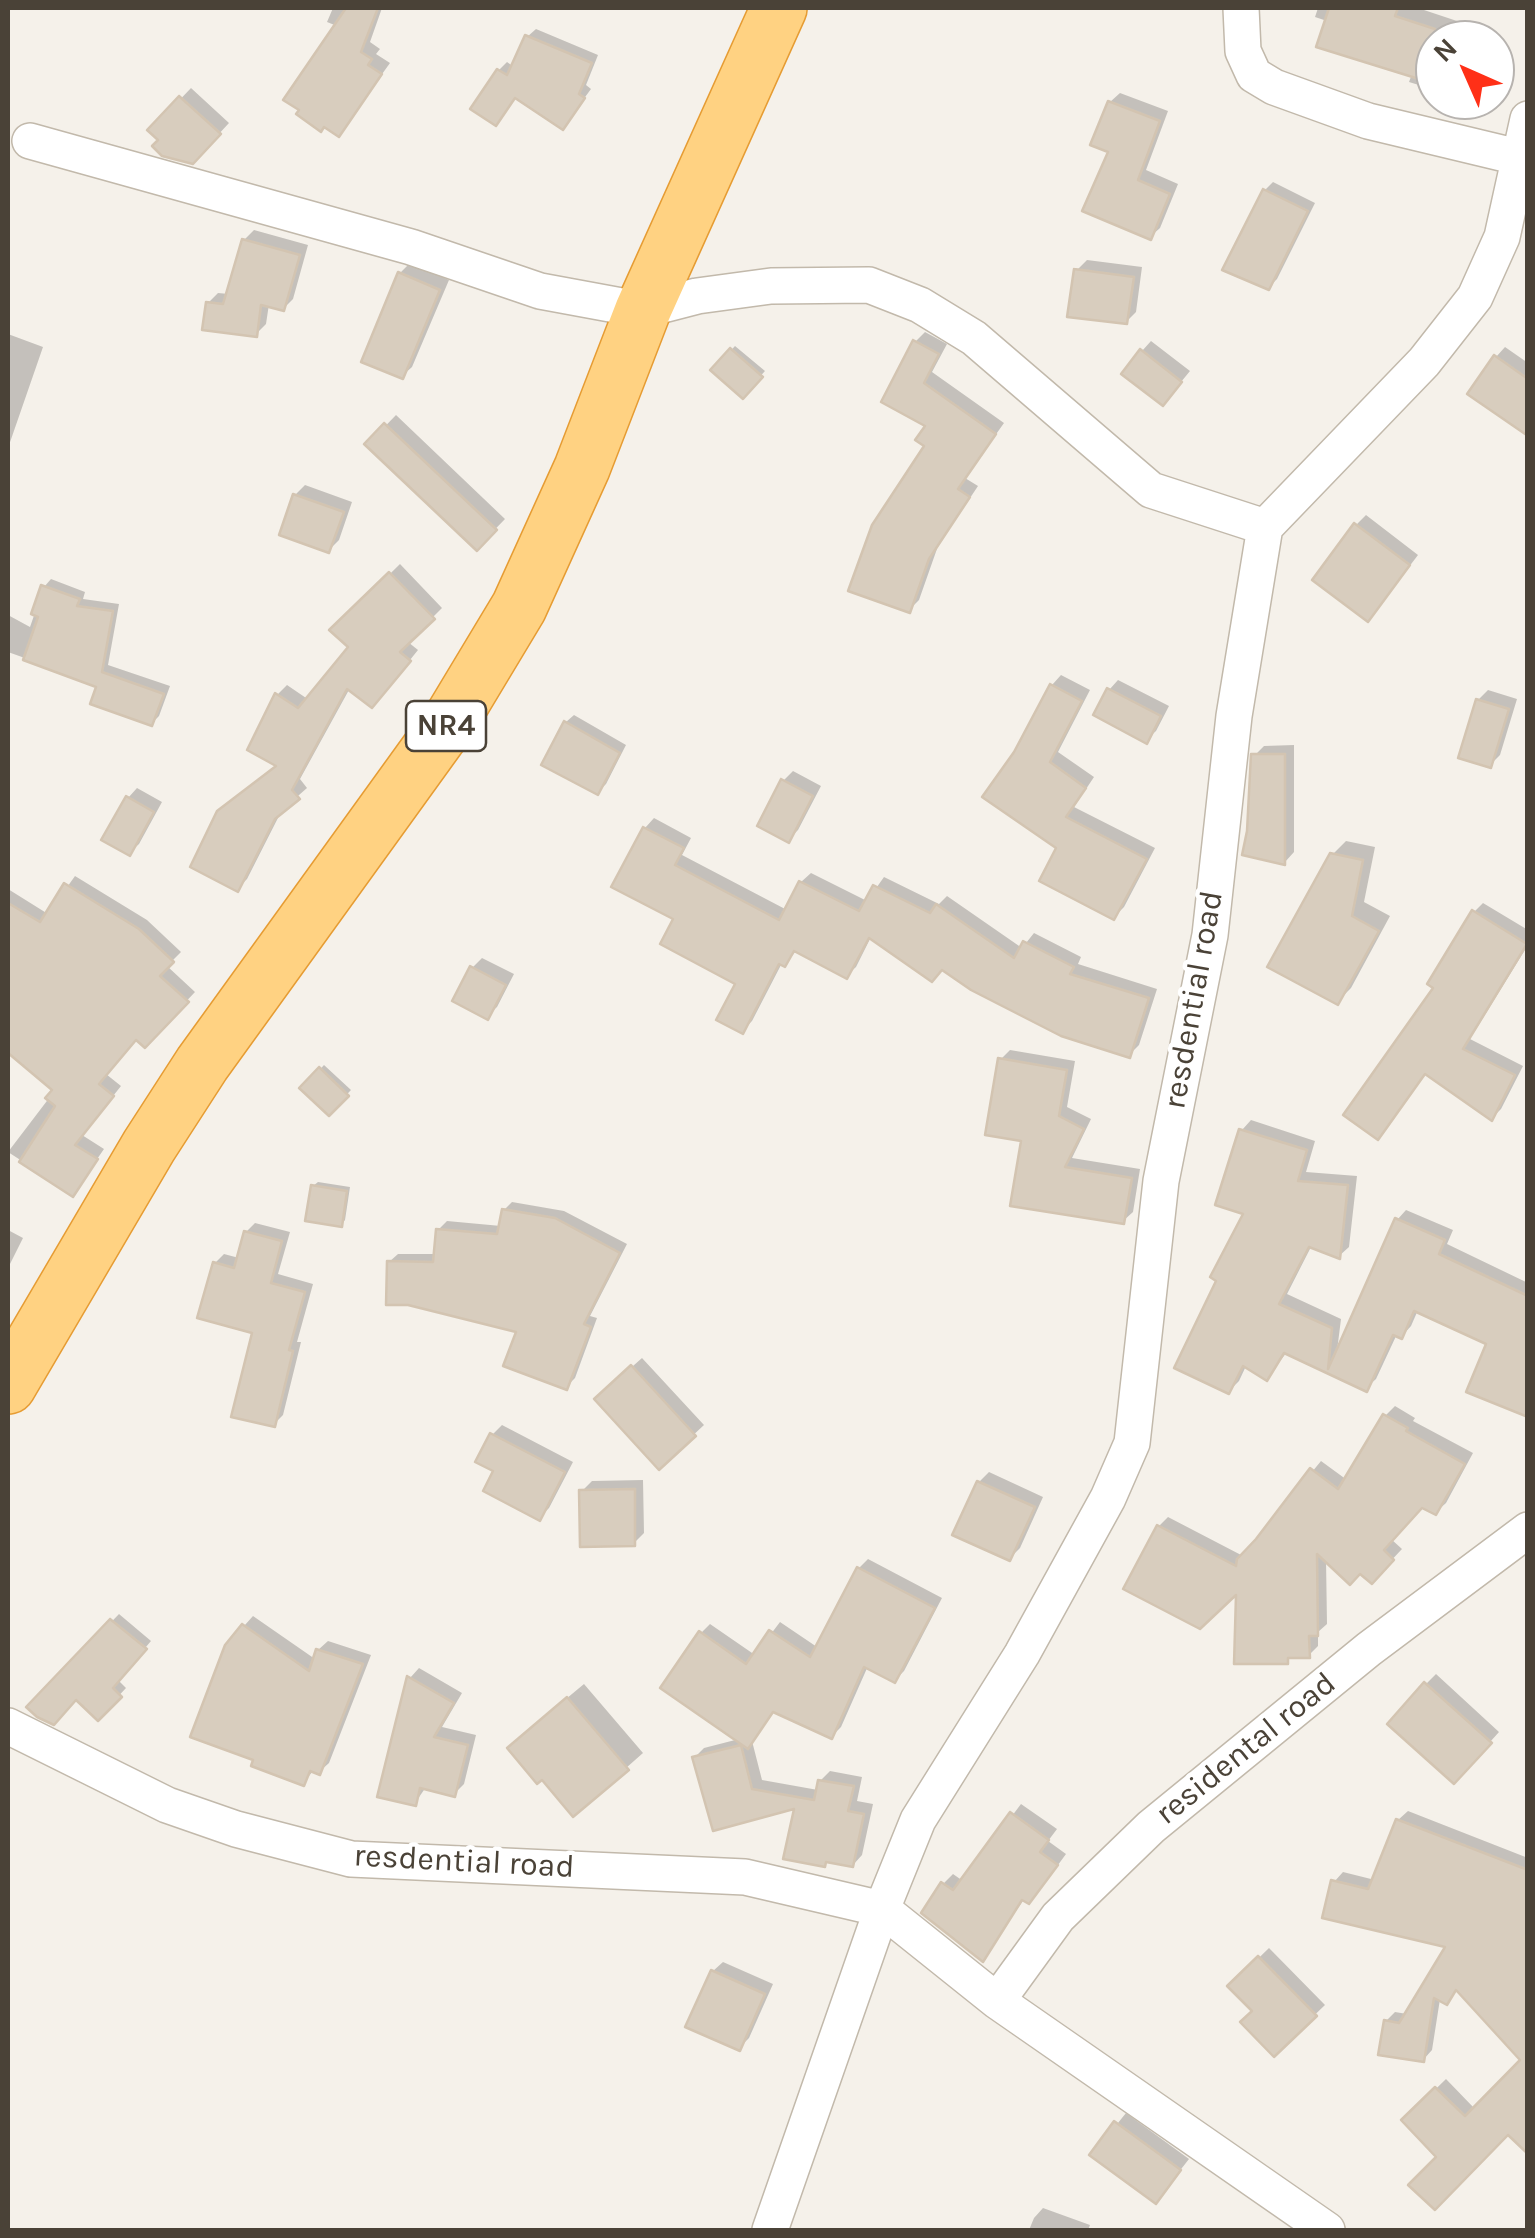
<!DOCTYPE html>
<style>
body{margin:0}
#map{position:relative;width:1535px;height:2238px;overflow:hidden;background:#f5f1ea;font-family:Karla,sans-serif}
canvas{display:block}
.frame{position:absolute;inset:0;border:10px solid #4a4237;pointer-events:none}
.north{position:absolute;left:1415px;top:20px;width:100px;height:100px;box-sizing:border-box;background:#fff;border:2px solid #b7b3af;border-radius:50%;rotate:315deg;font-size:28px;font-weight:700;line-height:40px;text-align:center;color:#4a4237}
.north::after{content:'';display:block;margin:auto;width:35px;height:45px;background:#ff3017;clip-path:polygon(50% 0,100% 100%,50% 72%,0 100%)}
</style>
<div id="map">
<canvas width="1535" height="2238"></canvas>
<div class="frame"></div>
<div class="north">N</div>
</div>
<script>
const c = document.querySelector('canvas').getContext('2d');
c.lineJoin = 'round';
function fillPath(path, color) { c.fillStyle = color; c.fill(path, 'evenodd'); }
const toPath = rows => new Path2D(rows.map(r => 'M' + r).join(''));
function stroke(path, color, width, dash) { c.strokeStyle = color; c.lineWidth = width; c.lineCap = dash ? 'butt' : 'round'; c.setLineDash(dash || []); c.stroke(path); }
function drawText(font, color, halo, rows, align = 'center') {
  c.font = font + ' Karla,sans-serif'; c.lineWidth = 9; c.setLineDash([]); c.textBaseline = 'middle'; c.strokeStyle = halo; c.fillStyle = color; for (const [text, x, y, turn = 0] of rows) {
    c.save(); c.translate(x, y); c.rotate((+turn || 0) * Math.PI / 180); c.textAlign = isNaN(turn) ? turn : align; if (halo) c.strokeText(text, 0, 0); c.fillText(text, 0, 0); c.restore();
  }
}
fillPath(toPath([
 [333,8,382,8,370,42,380,49,376,54,390,63,339,134,337,26,327,22],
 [1318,8,1418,8,1490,32,1511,53,1495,69,1495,40,1435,40,1435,90,1409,82,1412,74,1327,21,1315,17],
 [536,29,598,55,586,85,591,89,563,127,517,96,496,123,474,108,499,70,507,62,514,67,527,37],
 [191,88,229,123,203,151,161,140,151,130],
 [1120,93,1168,111,1146,170,1178,184,1160,228,1150,237,1111,150,1110,102],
 [1273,182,1315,203,1277,279,1269,287,1226,269,1265,190],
 [254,230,308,245,293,299,283,309,269,304,266,324,256,334,208,303,218,293,229,294,244,240],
 [1087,260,1142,267,1136,312,1126,322,1077,270],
 [410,263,449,280,412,367,402,376,400,273],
 [925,332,947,344,932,372,1004,423,965,478,978,486,938,546,919,600,909,610,928,425,915,342],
 [8,334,43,347,8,448],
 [1151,341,1190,371,1172,393,1142,351],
 [735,346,765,371,743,395,713,370],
 [1505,347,1528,363,1528,417,1496,357],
 [396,415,505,519,477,548,368,444],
 [305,485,352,502,339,540,329,550,295,495],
 [1366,515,1418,555,1377,609,1356,525],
 [400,564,442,608,408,642,418,650,381,696,350,688,300,779,307,788,282,810,247,879,237,889,279,765,277,695,287,685,309,700,352,647,333,630],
 [51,579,85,592,83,599,119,604,108,665,170,686,159,716,152,723,100,685,8,652,8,615,30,627,44,587],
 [1061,675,1090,690,1058,752,1094,777,1074,807,1155,848,1124,907,1114,917,1059,847,1016,753,1052,685],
 [1118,680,1169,706,1156,731,1146,740,1109,690],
 [1488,690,1517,699,1500,755,1490,765,1478,700],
 [574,715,626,745,606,784,598,792,566,722],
 [1294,745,1294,852,1285,862,1250,831,1254,756,1264,746],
 [793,771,821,786,798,830,788,840,783,781],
 [137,788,162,802,139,844,129,853,128,798],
 [654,818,691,838,682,855,787,910,801,882,811,873,867,901,884,877,939,904,947,896,1022,948,1034,933,1081,957,1078,964,1157,989,1139,1045,1129,1055,871,937,856,967,846,976,797,950,785,964,782,963,752,1021,742,1031,738,983,676,918,645,828],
 [1346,841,1375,847,1364,902,1390,916,1351,988,1337,1002,1332,855],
 [75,876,147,920,181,952,167,966,195,992,145,1045,136,1037,106,1074,121,1086,82,1135,104,1149,73,1194,8,1152,56,1089,8,1050,8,889,48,914],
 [1483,903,1528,930,1528,945,1470,1039,1523,1066,1501,1109,1492,1118,1437,987,1474,912],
 [482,958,514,974,497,1007,487,1016,472,968],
 [1010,1050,1075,1061,1067,1107,1091,1119,1072,1158,1140,1169,1133,1212,1123,1221,1024,1139,1001,1059],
 [324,1065,351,1090,329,1113,303,1088],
 [1251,1120,1315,1141,1306,1172,1357,1176,1349,1247,1339,1256,1312,1245,1287,1294,1341,1319,1337,1351,1397,1220,1406,1210,1453,1230,1447,1244,1528,1283,1528,1414,1490,1343,1418,1310,1411,1326,1402,1336,1397,1334,1376,1379,1366,1388,1287,1352,1267,1378,1246,1366,1239,1381,1229,1391,1247,1212,1242,1130],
 [318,1182,350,1187,345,1220,341,1225,313,1186],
 [512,1202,564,1211,627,1244,590,1316,597,1318,575,1378,566,1387,520,1330,389,1262,398,1254,436,1254,438,1230,447,1221,501,1226,504,1210],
 [255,1223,290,1232,278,1274,313,1284,297,1342,301,1342,283,1415,274,1424,255,1331,215,1263,224,1254,239,1258,246,1232],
 [8,1230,23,1238,8,1268],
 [642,1358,704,1425,659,1467,607,1389],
 [1395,1406,1415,1418,1413,1421,1473,1453,1446,1503,1436,1512,1422,1505,1391,1539,1402,1549,1372,1581,1361,1571,1326,1559,1327,1624,1318,1632,1318,1646,1309,1655,1292,1655,1287,1661,1238,1589,1159,1526,1168,1517,1243,1556,1321,1461,1347,1480,1385,1416],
 [502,1425,573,1462,549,1508,539,1518,496,1470,492,1435],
 [989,1472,1043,1497,1020,1548,1010,1558,979,1482],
 [643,1480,644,1533,634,1543,582,1491,592,1481],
 [868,1559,942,1598,904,1671,895,1680,868,1666,841,1727,832,1736,774,1710,752,1741,762,1780,818,1790,820,1781,830,1771,862,1777,857,1801,873,1804,862,1855,853,1865,829,1860,824,1864,797,1805,714,1828,694,1758,704,1748,739,1739,701,1633,710,1624,755,1655,780,1622,817,1647,859,1568],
 [119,1614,151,1641,118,1680,126,1688,98,1718,77,1697,30,1706],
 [253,1616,315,1659,318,1650,328,1641,371,1655,329,1763,319,1772,314,1770,303,1783,244,1626],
 [419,1668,462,1693,442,1727,476,1735,464,1784,454,1794,426,1787,415,1803,410,1678],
 [1436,1674,1499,1732,1464,1771,1426,1684],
 [584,1684,643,1753,574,1814,525,1733],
 [1021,1804,1057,1829,1048,1841,1066,1854,1039,1891,1029,1901,1025,1898,982,1959,943,1884,953,1874,963,1881],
 [1408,1811,1528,1858,1528,1997,1458,1989,1446,2002,1440,1999,1432,2050,1423,2060,1386,2021,1395,2012,1407,2014,1449,1945,1334,1882,1343,1872,1375,1880,1398,1820],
 [1269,1948,1325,2005,1274,2054,1255,2011,1230,1986],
 [723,1962,773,1984,749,2038,739,2048,713,1971],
 [1446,2079,1475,2109,1508,2132,1439,2157,1404,2120],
 [1126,2113,1189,2159,1156,2201,1093,2154],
 [1043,2208,1090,2225,1088,2230,1029,2230,1034,2218]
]), '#0003');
const building = toPath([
 [346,8,378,8,361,52,372,59,368,65,382,74,339,137,324,127,321,132,296,114,299,110,283,100,346,8],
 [1329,8,1398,8,1395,16,1435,29,1435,84,1316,47,1329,8],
 [525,35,592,63,579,94,585,98,563,130,515,98,496,126,470,109,497,69,507,75,525,35],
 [179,96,221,134,193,164,162,156,152,146,158,140,147,130,179,96],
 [1108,101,1160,121,1138,180,1170,194,1151,240,1082,211,1108,152,1090,145,1108,101],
 [1263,189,1308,211,1269,290,1222,270,1263,189],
 [242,239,300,255,284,311,261,305,257,337,202,330,206,302,223,304,242,239],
 [1074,269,1134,277,1127,324,1067,317,1074,269],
 [398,272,440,290,403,379,361,362,398,272],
 [913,340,939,354,924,383,996,434,958,489,970,497,929,559,910,613,848,591,872,525,924,446,915,440,925,426,881,402,913,340],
 [730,348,763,377,743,399,710,370,730,348],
 [1140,349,1182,382,1163,406,1121,374,1140,349],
 [1494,355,1528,379,1528,436,1467,394,1494,355],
 [384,423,497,530,477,551,364,444,384,423],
 [293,494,344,512,329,553,279,535,293,494],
 [1354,523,1410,565,1368,622,1312,580,1354,523],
 [389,572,435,619,400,652,411,661,372,708,347,689,292,790,300,799,275,819,238,892,190,867,217,811,276,766,247,750,275,693,298,708,348,647,329,630,389,572],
 [41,585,80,599,77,606,113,611,102,672,164,694,152,726,90,704,96,687,23,660,38,617,31,614,41,585],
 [1050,684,1082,701,1050,762,1086,788,1066,817,1147,859,1114,920,1039,881,1056,848,982,797,1014,752,1050,684],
 [1107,688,1161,716,1147,744,1093,715,1107,688],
 [1476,699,1509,709,1491,768,1458,758,1476,699],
 [564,721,620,753,598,795,541,765,564,721],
 [1251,754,1285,754,1285,865,1242,855,1247,831,1251,754],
 [781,779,813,796,789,843,757,826,781,779],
 [126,796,154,812,130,856,101,840,126,796],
 [643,827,684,848,675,865,779,920,799,881,859,911,873,885,930,913,936,904,1014,958,1023,941,1074,967,1070,974,1149,998,1130,1058,1061,1036,971,990,942,970,932,982,869,938,847,979,794,951,785,967,779,964,743,1034,716,1020,735,984,660,944,673,919,611,887,643,827],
 [1330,853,1363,860,1352,916,1379,931,1338,1005,1267,967,1330,853],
 [64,883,139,929,174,962,160,976,189,1002,145,1048,136,1040,99,1084,114,1096,75,1145,98,1159,73,1197,19,1162,55,1106,45,1098,52,1090,8,1053,8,903,40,922,64,883],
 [1472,910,1527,944,1463,1049,1515,1075,1492,1121,1425,1074,1378,1140,1343,1115,1433,988,1427,984,1472,910],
 [470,966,506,985,488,1020,452,1001,470,966],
 [998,1058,1067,1070,1059,1116,1084,1129,1065,1167,1132,1178,1124,1224,1010,1206,1021,1141,985,1135,998,1058],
 [319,1067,349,1096,329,1116,299,1088,319,1067],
 [1239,1129,1307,1150,1298,1181,1348,1185,1340,1259,1309,1247,1279,1304,1332,1328,1328,1369,1395,1218,1445,1240,1439,1254,1528,1296,1528,1417,1466,1392,1486,1344,1414,1311,1402,1339,1393,1335,1367,1392,1284,1353,1267,1381,1243,1366,1229,1394,1174,1368,1216,1281,1210,1277,1243,1214,1215,1205,1239,1129],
 [311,1185,347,1191,342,1227,305,1221,311,1185],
 [502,1209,555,1218,620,1253,584,1324,591,1327,567,1390,503,1366,516,1332,408,1305,386,1305,387,1261,433,1262,436,1229,497,1234,502,1209],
 [244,1231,282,1241,271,1283,305,1292,289,1350,293,1351,275,1427,231,1417,252,1333,197,1318,213,1262,234,1268,244,1231],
 [631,1365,696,1436,659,1470,594,1399,631,1365],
 [1383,1414,1408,1428,1406,1431,1465,1464,1436,1515,1422,1508,1384,1550,1394,1560,1372,1584,1360,1574,1350,1585,1317,1554,1318,1636,1309,1636,1310,1658,1288,1658,1288,1664,1234,1664,1236,1595,1200,1629,1123,1589,1157,1525,1236,1566,1237,1559,1256,1539,1310,1468,1338,1489,1383,1414],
 [490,1433,565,1472,540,1521,483,1491,493,1471,475,1462,490,1433],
 [977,1481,1035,1507,1010,1561,952,1535,977,1481],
 [635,1489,635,1546,580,1547,579,1490,635,1489],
 [857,1567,935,1608,895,1683,864,1667,832,1739,773,1712,748,1749,660,1688,699,1631,746,1664,769,1630,810,1657,857,1567],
 [110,1619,147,1649,113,1688,122,1697,98,1721,76,1700,54,1725,37,1717,26,1707,110,1619],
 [242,1624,309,1671,316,1649,363,1664,320,1775,310,1771,304,1786,251,1766,253,1760,190,1737,225,1645,242,1624],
 [407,1676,454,1703,434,1737,468,1745,455,1797,420,1788,416,1806,377,1797,407,1676],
 [1424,1682,1492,1743,1454,1784,1387,1724,1424,1682],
 [567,1697,629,1770,573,1817,542,1780,537,1784,507,1748,567,1697],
 [741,1745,752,1789,814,1800,818,1780,854,1786,848,1811,864,1814,853,1867,826,1862,825,1867,783,1859,794,1809,713,1831,692,1757,741,1745],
 [1010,1812,1049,1840,1040,1852,1058,1865,1029,1904,1022,1900,983,1962,921,1913,941,1882,953,1890,1010,1812],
 [1396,1819,1528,1870,1528,2154,1508,2135,1435,2210,1408,2185,1436,2157,1401,2120,1435,2087,1465,2116,1520,2060,1456,1990,1447,2005,1434,1998,1424,2062,1378,2055,1384,2020,1399,2023,1445,1947,1322,1918,1331,1880,1368,1889,1396,1819],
 [1258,1956,1317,2016,1274,2057,1240,2022,1252,2011,1227,1986,1258,1956],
 [711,1970,765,1994,740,2051,685,2027,711,1970],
 [1114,2121,1181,2170,1156,2204,1089,2155,1114,2121]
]);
fillPath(building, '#d8cdbe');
stroke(building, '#d3c4b1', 2.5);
const minor = toPath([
 [1241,8,1243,51,1254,75,1274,87,1368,121,1518,157],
 [30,141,411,247,540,291,643,310,697,296,771,286,869,285,920,305,974,338,1151,490,1265,527],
 [8,1726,167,1805,236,1829,351,1859,745,1877,882,1909,997,2001,1327,2230],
 [997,2001,1058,1917,1151,1827,1369,1649,1528,1530],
 [770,2230,882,1909,918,1820,1022,1654,1108,1498,1132,1443,1161,1181,1210,935,1234,716,1265,527,1424,362,1475,297,1502,237,1528,119]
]);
const trunk = toPath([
 [8,1386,149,1146,202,1064,454,715,519,607,582,468,643,310,779,8]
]);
stroke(minor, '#c2b9ab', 38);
stroke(trunk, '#e69c33', 58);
stroke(minor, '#fff', 35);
stroke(trunk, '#ffd282', 55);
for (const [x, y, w] of [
 [446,726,80]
]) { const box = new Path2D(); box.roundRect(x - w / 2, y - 25, w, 50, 8); c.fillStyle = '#fff'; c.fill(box); stroke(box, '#4a4237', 2.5); }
drawText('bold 30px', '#4a4237', null, [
 ["NR4",446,726]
]);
drawText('32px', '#4a4237', '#fff', [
 ["resdential road",1194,1000,-80],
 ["residental road",1246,1749,-39],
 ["resdential road",464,1862,3]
]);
</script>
